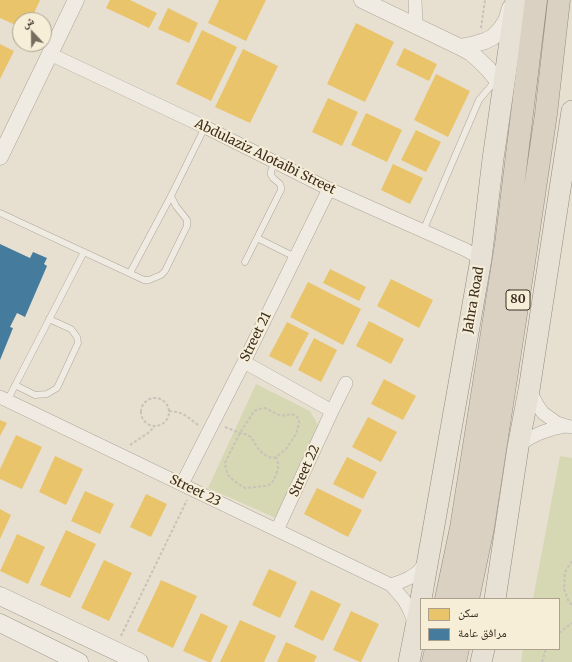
<!DOCTYPE html>
<meta charset="utf-8">
<style>
body{margin:0}
#map{position:relative;width:572px;height:662px;overflow:hidden;background:#e7e0d1;font-family:Merriweather,"Noto Naskh Arabic",serif}
canvas{display:block}
.legend{position:absolute;left:420px;top:598px;width:140px;height:52px;box-sizing:border-box;background:#f7eed8;border:1px solid #ada18e;margin:0;padding:5px 7px;list-style:none;font-size:12px;color:#3d2e20}
.legend li{display:flex;align-items:center;gap:8px;height:20px}
.legend b{width:20px;border:1px solid #ada18e}
.north{position:absolute;left:12px;top:12px;width:40px;height:40px;box-sizing:border-box;background:#f7eed8;border:1px solid #ada18e;border-radius:50%;rotate:338deg;font-size:11px;font-weight:700;line-height:16px;text-align:center;color:#3d2e20}
.north::after{content:'';display:block;margin:auto;width:14px;height:18px;background:#786c5e;clip-path:polygon(50% 0,100% 100%,50% 72%,0 100%)}
</style>
<div id="map">
<canvas width="572" height="662"></canvas>
<ul class="legend">
<li><b style="height:11px;background:#e9c46a"></b>سكن</li>
<li><b style="height:11px;background:#457b9d"></b>مرافق عامة</li>
</ul>
<div class="north">ش</div>
</div>
<script>
const c = document.querySelector('canvas').getContext('2d');
c.lineJoin = 'round';
function fillPath(path, color) { c.fillStyle = color; c.fill(path, 'evenodd'); }
const toPath = rows => new Path2D(rows.map(r => 'M' + r).join(''));
function stroke(path, color, width, dash) { c.strokeStyle = color; c.lineWidth = width; c.lineCap = dash ? 'butt' : 'round'; c.setLineDash(dash || []); c.stroke(path); }
function drawText(font, color, halo, rows, align = 'center') {
  c.font = font + ' Merriweather,serif'; c.lineWidth = 4; c.setLineDash([]); c.textBaseline = 'middle'; c.strokeStyle = halo; c.fillStyle = color; for (const [text, x, y, turn = 0] of rows) {
    c.save(); c.translate(x, y); c.rotate((+turn || 0) * Math.PI / 180); c.textAlign = isNaN(turn) ? turn : align; if (halo) c.strokeText(text, 0, 0); c.fillText(text, 0, 0); c.restore();
  }
}
fillPath(toPath([
 [256,384,310,411,319,427,278,519,208,488],
 [560,456,572,458,572,662,521,662,523,649,559,649,559,599,533,599]
]), '#d6d7b3');
fillPath(toPath([
 [0,0,40,0,31,20,20,20,20,27,0,18],
 [110,0,130,0,157,13,149,28,106,8],
 [219,0,266,0,246,41,208,23],
 [168,8,198,23,189,43,158,29],
 [356,23,394,42,365,102,327,84],
 [202,30,237,47,211,101,176,84],
 [0,44,14,51,0,79],
 [404,48,437,64,429,81,396,65],
 [243,49,278,66,250,123,215,107],
 [436,74,470,91,448,137,414,120],
 [328,98,358,112,342,146,312,132],
 [366,113,402,130,387,162,351,145],
 [416,130,441,142,426,172,401,160],
 [393,164,423,178,410,204,381,190],
 [330,269,366,287,359,301,323,283],
 [391,279,433,300,419,328,377,306],
 [308,282,361,309,343,345,290,317],
 [369,321,404,339,391,364,356,346],
 [287,322,309,333,291,367,269,356],
 [314,338,337,350,321,382,298,370],
 [384,379,416,396,403,420,371,404],
 [368,417,397,432,381,462,352,447],
 [0,420,7,423,0,436],
 [16,435,42,447,22,489,0,479,0,469],
 [55,456,83,469,66,505,39,492],
 [347,457,377,472,363,499,333,484],
 [317,488,362,510,348,537,304,514],
 [85,491,114,504,100,534,71,521],
 [146,494,167,504,151,537,130,527],
 [0,509,11,515,0,539],
 [66,530,96,544,70,598,40,585],
 [17,534,45,547,28,584,0,571],
 [104,560,132,573,109,621,81,608],
 [269,569,297,582,280,618,252,605],
 [161,580,197,596,173,648,137,631],
 [311,590,341,604,323,641,294,627],
 [351,611,379,624,361,662,360,662,333,650],
 [201,613,228,626,211,662,208,662,183,651],
 [240,620,276,636,264,662,220,662],
 [286,642,317,656,314,662,277,662]
]), '#e9c46a');
fillPath(toPath([
 [0,244,30,258,33,252,47,258,44,264,47,266,25,317,17,313,10,327,13,328,0,360]
]), '#457b9d');
const service = toPath([
 [0,213,144,280,149,280,161,275,165,271,187,226,187,220,176,206,171,196],
 [423,231,479,100,496,80],
 [257,238,295,257],
 [245,262,281,190,281,187,280,184,273,178,271,175,271,171,275,162],
 [130,273,171,196,205,127],
 [15,385,35,395,47,394,57,388,78,343,77,337,71,329,49,319],
 [7,401,84,252]
]);
const minor = toPath([
 [415,0,416,26],
 [50,54,205,127,329,189,466,250,481,259],
 [244,362,332,411],
 [529,390,538,406,543,413,557,423,566,426,572,427],
 [0,397,391,585,404,600,409,609,415,624],
 [518,447,528,439,540,433,552,429,566,426],
 [182,484,244,362,329,189],
 [277,530,332,411,346,383],
 [391,585,400,582,409,578,418,572,426,561]
]);
const tertiary = toPath([
 [362,0,460,47,471,53,480,61,489,70,497,80,503,90],
 [460,47,475,44,485,41,493,37,500,30,506,21,510,8],
 [0,157,76,0]
]);
const secondary = toPath([
 [0,596,139,662],
 [0,623,79,662]
]);
const primary = toPath([
 [421,599,481,259,493,159,516,0],
 [495,599,518,447,529,390,572,111],
 [409,662,421,601],
 [481,662,484,649]
]);
const motorway = toPath([
 [446,599,461,528,506,244,536,0],
 [468,599,483,528,526,249,546,114,559,0],
 [433,662,436,649],
 [455,662,458,649]
]);
stroke(service, '#ada599', 7);
stroke(minor, '#ada599', 14);
stroke(tertiary, '#ada599', 17);
stroke(secondary, '#9c958a', 19);
stroke(primary, '#928b80', 22);
stroke(motorway, '#928b80', 23);
stroke(toPath([
 [481,28,485,0],
 '141 412a14 14 0 1 1 28 0a14 14 0 1 1-28 0Z',
 [169,411,177,412,183,414,189,418,198,425],
 [225,427,240,433,245,434,251,437,259,450,268,457,273,458,276,457,286,449,296,434,299,423,299,419,296,416,292,414,281,416,265,408,259,409,254,411,240,433,225,463,226,469,228,475,234,481,245,488,267,486,272,483,275,477,278,469,278,463,276,457],
 [130,445,148,433,155,426],
 [572,561,565,572,564,589,569,602,572,605],
 [559,633,572,623],
 [121,636,187,500],
 [542,662,546,649]
]), '#c8c2b9', 2, [3, 2]);
stroke(service, '#efebe3', 6);
stroke(minor, '#efebe3', 13);
stroke(tertiary, '#efebe3', 16);
stroke(secondary, '#efebe3', 18);
stroke(primary, '#e6e1d4', 21);
stroke(motorway, '#dad1c2', 22);
for (const [x, y, w] of [
 [518,300,24]
]) { const box = new Path2D(); box.roundRect(x - w / 2, y - 10, w, 20, 3); c.fillStyle = '#f7eed8'; c.fill(box); stroke(box, '#3d2e20', 1); }
drawText('bold 12px', '#3d2e20', null, [
 ["80",518,300]
]);
drawText('13px', '#3d2e20', '#f7eed8', [
 ["Abdulaziz Alotaibi Street",265,157,26],
 ["Jahra Road",474,300,-80],
 ["Street 21",256,337,-64],
 ["Street 22",305,471,-66],
 ["Street 23",195,491,26]
]);
</script>
